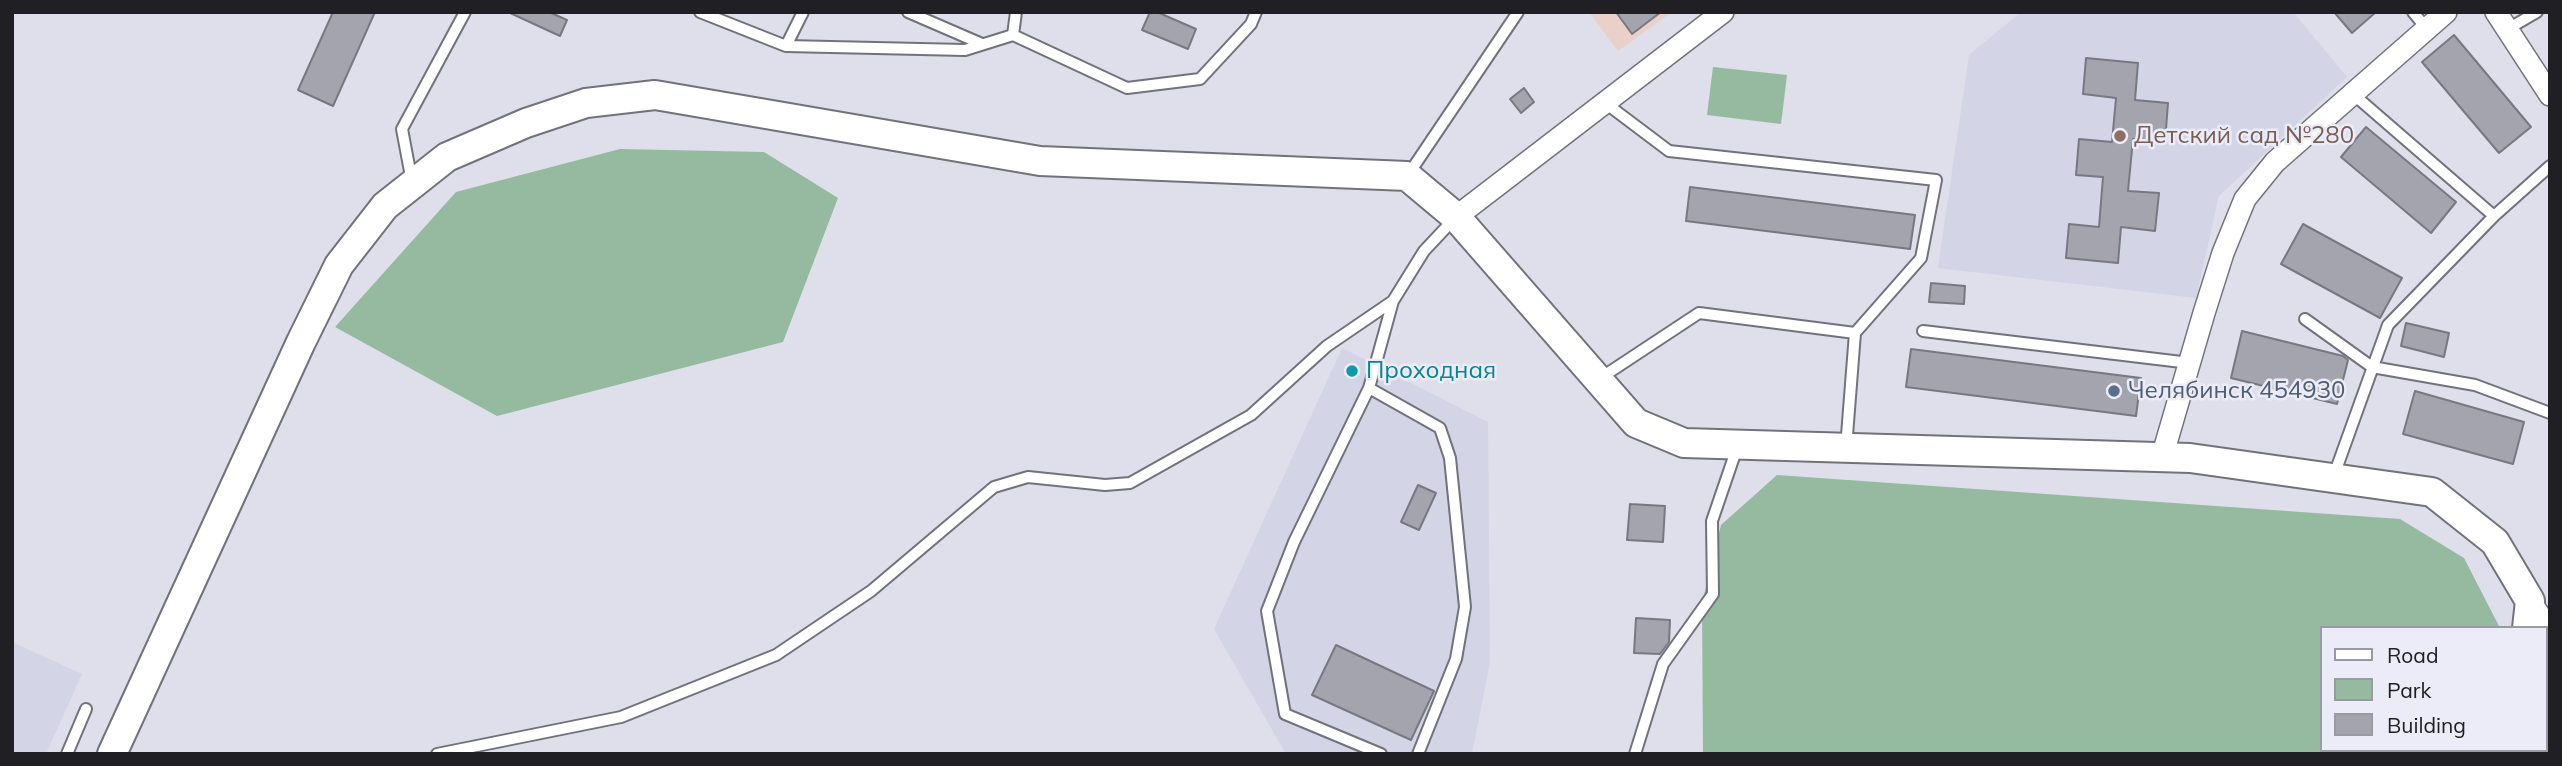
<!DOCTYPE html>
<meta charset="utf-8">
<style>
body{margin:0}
#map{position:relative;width:2562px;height:766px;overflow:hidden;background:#dedfea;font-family:Mulish,sans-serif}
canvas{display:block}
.frame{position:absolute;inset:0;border:14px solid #202024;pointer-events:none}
.legend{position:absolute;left:2320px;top:626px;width:228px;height:126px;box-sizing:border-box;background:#ebecf7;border:2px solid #9a9aa3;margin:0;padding:9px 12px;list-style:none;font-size:21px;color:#202024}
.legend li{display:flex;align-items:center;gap:14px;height:35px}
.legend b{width:35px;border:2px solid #9a9aa3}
</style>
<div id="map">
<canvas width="2562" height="766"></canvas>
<div class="frame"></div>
<ul class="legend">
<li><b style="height:9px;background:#fff"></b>Road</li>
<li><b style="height:19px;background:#95ba9f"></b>Park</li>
<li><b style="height:19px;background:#a3a4ae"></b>Building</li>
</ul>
</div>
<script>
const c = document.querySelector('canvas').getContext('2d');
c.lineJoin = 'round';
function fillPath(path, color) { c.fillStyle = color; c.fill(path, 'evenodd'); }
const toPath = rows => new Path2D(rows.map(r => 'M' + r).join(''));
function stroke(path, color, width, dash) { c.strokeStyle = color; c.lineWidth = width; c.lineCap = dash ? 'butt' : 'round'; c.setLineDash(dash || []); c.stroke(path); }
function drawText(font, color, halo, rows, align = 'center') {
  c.font = font + ' Mulish,sans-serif'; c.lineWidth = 5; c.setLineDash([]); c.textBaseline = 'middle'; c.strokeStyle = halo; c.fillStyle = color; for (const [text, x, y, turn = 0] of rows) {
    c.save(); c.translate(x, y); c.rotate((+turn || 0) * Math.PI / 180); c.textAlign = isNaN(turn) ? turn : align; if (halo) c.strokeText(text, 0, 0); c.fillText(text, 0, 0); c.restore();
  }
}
fillPath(toPath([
 [1589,12,1672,12,1618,51]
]), '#e9d0c9');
fillPath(toPath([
 [2021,12,2293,12,2347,77,2219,196,2196,298,1938,268,1969,55],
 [1342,348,1488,422,1490,662,1472,754,1286,754,1214,629],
 [12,642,82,674,46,754,12,754]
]), '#d3d4e6');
fillPath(toPath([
 [1713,67,1787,75,1781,124,1707,115],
 [620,149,764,152,838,198,783,342,497,416,335,327,456,192],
 [1777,475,2400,519,2464,558,2500,628,2322,628,2322,750,2485,750,2485,754,1703,754,1702,603,1721,525]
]), '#95ba9f');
const building = toPath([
 [333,12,375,12,333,106,298,90,333,12],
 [508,12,549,12,567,20,560,36,508,12],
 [1150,12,1157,12,1196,29,1188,49,1142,30,1150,12],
 [1616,12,1661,12,1632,34,1616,12],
 [2334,12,2376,12,2352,33,2334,12],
 [2454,35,2531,127,2499,153,2422,62,2454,35],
 [2086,58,2138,63,2135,100,2168,103,2165,142,2133,139,2128,191,2159,193,2155,231,2121,227,2118,263,2066,258,2069,224,2099,227,2103,177,2076,175,2079,139,2112,142,2116,98,2083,94,2086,58],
 [1524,88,1534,102,1521,113,1510,99,1524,88],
 [2366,127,2456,202,2431,233,2341,157,2366,127],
 [1690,187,1915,215,1910,249,1686,221,1690,187],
 [2303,224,2402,278,2380,318,2281,264,2303,224],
 [1931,283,1965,286,1964,304,1929,302,1931,283],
 [2406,323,2449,333,2444,357,2401,346,2406,323],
 [2242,331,2343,356,2348,360,2337,404,2231,378,2242,331],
 [1911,349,2141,378,2136,416,1906,387,1911,349],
 [2415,391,2524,422,2513,464,2403,434,2415,391],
 [1418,485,1436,493,1419,530,1401,522,1418,485],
 [1630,504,1665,506,1663,542,1627,540,1630,504],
 [1636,618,1670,620,1669,642,1660,654,1634,653,1636,618],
 [1336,645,1434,691,1411,740,1312,695,1336,645]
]);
fillPath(building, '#a3a4ae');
stroke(building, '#777881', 2);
const lane = toPath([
 [700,12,786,46,965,50,1013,35,1127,88,1200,79,1251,24,1256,12],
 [908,12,982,44],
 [2413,12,2427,29],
 [2506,30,2537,12],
 [1013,35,1016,12],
 [786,46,803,12],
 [2353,94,2494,216],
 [1604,102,1669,151,1936,180,1921,258,1855,333],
 [1408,175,1518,12],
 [412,182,402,129,465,12],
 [2305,319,2372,367,2475,385,2550,413],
 [1923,331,2190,363],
 [1599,379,1699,313,1855,333,1846,448],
 [1369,388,1440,428,1450,458,1465,607,1456,659,1418,754],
 [2333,478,2388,325,2494,216,2550,166],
 [67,754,86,709],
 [437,754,621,717,776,655,871,591,994,487,1028,477,1105,485,1130,483,1251,415,1327,346,1393,301],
 [1381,754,1285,714,1267,611,1294,542,1369,388,1393,301,1424,251,1455,218],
 [1635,754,1663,664,1713,594,1712,521,1738,445]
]);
const street = toPath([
 [2496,12,2550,95],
 [1456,217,1723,12],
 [2162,457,2204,313,2223,253,2245,199,2275,162,2446,12],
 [2530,601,2550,631]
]);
const secondary = toPath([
 [112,754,301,342,339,265,385,206,447,157,526,123,586,103,655,95,1040,161,1407,176,1456,217,1636,423,1684,443,2190,458,2432,492,2495,542,2530,601,2527,628],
 [2513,754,2514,750]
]);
stroke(lane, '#71727b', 14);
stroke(street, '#71727b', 24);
stroke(secondary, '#71727b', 32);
stroke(lane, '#fff', 10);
stroke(street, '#fff', 21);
stroke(secondary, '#fff', 28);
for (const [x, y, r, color] of [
 [2120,136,7,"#8d6e63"],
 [1352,371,7,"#0f9aa8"],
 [2114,391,7,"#5c6f8a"]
]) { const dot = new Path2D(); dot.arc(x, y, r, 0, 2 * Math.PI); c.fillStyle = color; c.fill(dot); stroke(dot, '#ebecf7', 2.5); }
drawText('24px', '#785e54', '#ebecf7', [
 ["Детский сад №280",2134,136]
], 'left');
drawText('24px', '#0d838f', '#ebecf7', [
 ["Проходная",1366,371]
], 'left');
drawText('24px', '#4e5e75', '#ebecf7', [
 ["Челябинск 454930",2128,391]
], 'left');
</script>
